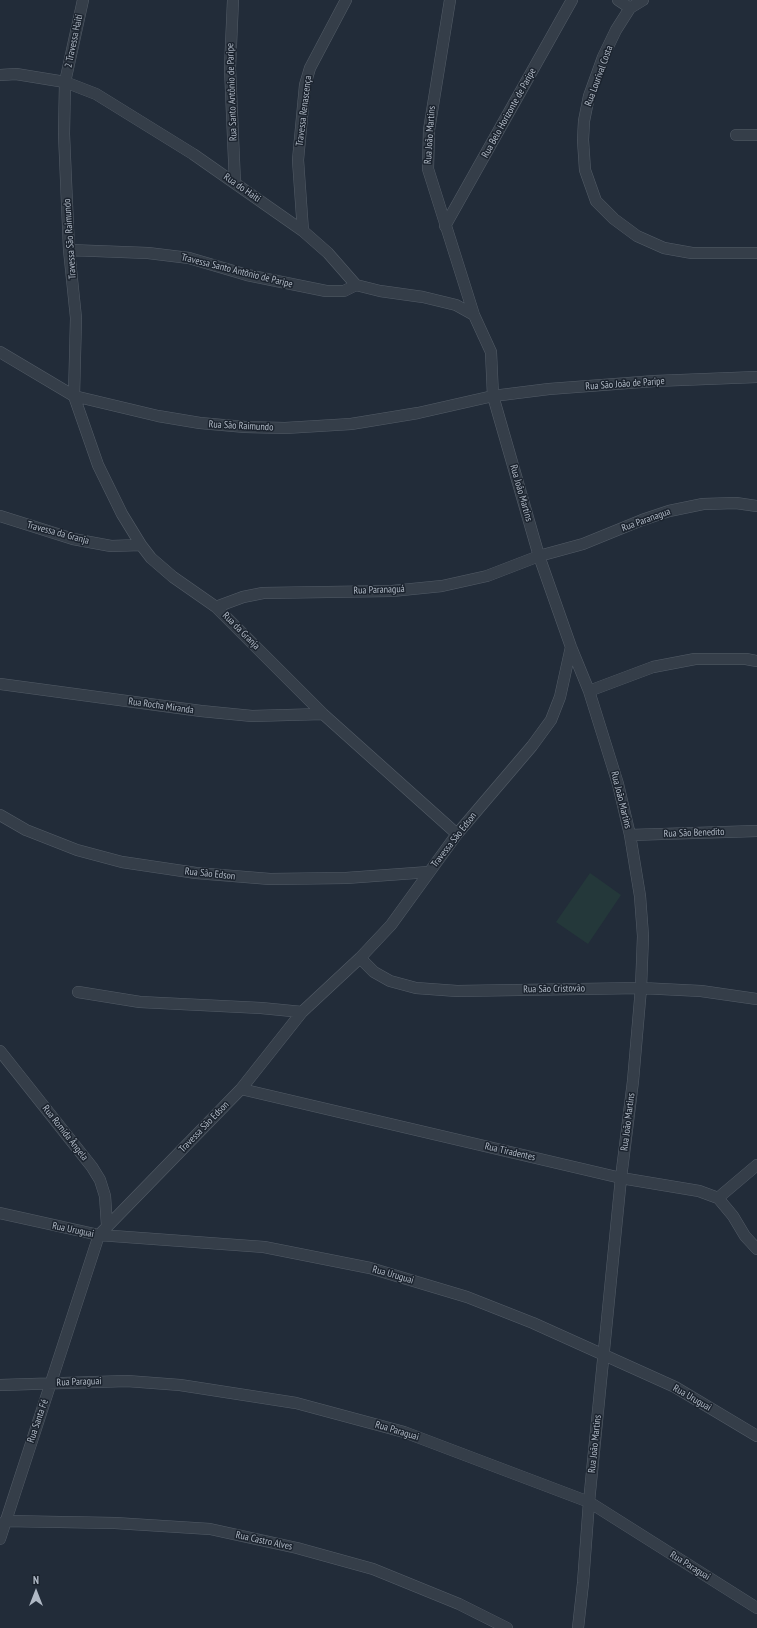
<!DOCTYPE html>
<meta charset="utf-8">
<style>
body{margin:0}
#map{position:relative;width:757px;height:1628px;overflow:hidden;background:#222c39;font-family:"PT Sans Narrow",sans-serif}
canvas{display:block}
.north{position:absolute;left:16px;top:1572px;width:40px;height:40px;-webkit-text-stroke:3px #1b232e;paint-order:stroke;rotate:0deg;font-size:11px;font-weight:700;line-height:16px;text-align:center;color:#b0b9c5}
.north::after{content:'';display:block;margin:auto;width:14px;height:18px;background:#b0b9c5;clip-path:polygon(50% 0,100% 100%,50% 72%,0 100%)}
</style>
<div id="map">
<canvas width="757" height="1628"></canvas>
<div class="north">N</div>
</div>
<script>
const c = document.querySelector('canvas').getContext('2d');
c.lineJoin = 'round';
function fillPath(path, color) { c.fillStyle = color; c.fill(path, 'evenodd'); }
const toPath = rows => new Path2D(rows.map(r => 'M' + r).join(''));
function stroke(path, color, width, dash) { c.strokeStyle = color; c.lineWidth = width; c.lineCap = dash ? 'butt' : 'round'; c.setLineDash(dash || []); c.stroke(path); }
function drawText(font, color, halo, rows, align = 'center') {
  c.font = font + ' "PT Sans Narrow",sans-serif'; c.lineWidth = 3; c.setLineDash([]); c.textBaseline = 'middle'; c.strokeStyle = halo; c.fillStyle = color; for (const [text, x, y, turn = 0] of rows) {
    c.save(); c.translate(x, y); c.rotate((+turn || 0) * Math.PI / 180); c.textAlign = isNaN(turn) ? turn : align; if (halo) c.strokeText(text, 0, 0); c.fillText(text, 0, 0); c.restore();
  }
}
fillPath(toPath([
 [590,873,621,895,588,944,556,922]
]), '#24383a');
const street = toPath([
 [83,0,65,82,64,134,69,250,76,318,74,396,98,465,122,514,141,545,151,558,173,577,216,607,323,714,457,834],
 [233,0,230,68,235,183],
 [450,0,429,130,428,169,474,315,491,352,493,396,539,556,571,647,589,691,618,784,630,835,640,896,643,936,641,988,633,1081,621,1178,589,1502,583,1583,578,1628],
 [618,0,630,8],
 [643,0,630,8,616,30,603,57,589,96,584,121,583,140,585,170,596,201,614,219,637,236,664,248,692,253,757,253],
 [0,75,16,74,65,82,96,94,193,154,303,231,328,253,356,285,380,291,423,297,456,305,474,315],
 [736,135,757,135],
 [445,226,572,0],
 [303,231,298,160,305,85,310,68,346,0],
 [69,250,148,253,189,258,247,275,326,291,344,291,356,285],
 [0,352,74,396,158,416,200,423,245,427,285,428,351,424,418,413,493,396,549,389,655,381,757,377],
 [0,516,73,539,111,546,141,545],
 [216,607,243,597,263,593,392,591,442,586,487,576,539,556,583,544,642,520,669,511,703,504,736,503,757,506],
 [0,684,201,711,252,716,323,714],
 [589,691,653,667,695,659,746,659,757,661],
 [0,815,26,830,77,850,122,862,196,873,270,879,346,878,429,872],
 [630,835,757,831],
 [360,958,374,972,390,981,416,988,457,991,641,988,701,991,757,999],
 [78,992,140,1002,261,1008,302,1012],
 [0,1051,92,1167,100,1180,105,1196,107,1225],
 [241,1089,621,1178,699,1191,718,1198,733,1216,745,1236,757,1249],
 [718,1198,757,1165],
 [0,1213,99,1235,264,1247,370,1268,467,1297,533,1323,675,1387,757,1436],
 [0,1385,127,1381,180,1385,296,1403,404,1432,589,1502,757,1608],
 [5,1521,115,1523,210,1529,297,1548,373,1569,459,1604,507,1628],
 [0,1539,99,1235,241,1089,302,1012,360,958,391,925,457,834,532,746,551,720,560,697,571,647]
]);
stroke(street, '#535c67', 12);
stroke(street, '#353e49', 11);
drawText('10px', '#b0b9c5', '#1b232e', [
 ["2 Travessa Haiti",74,41,-78],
 ["Rua Lourival Costa",599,76,-70],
 ["Rua Santo Antônio de Paripe",232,92,-92],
 ["Travessa Renascença",304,111,-83],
 ["Rua Belo Horizonte de Paripe",509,113,-61],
 ["Rua João Martins",430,135,-86],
 ["Rua do Haiti",242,188,35],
 ["Travessa São Raimundo",70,239,-94],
 ["Travessa Santo Antōnio de Paripe",237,271,14],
 ["Rua São João de Paripe",625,384,-4],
 ["Rua São Raimundo",241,426,3],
 ["Rua João Martins",521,493,74],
 ["Rua Paranagua",646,520,-20],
 ["Travessa da Granja",58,533,15],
 ["Rua Paranaguá",379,590,-2],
 ["Rua da Granja",241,631,45],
 ["Rua Rocha Miranda",161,706,8],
 ["Rua João Martins",621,800,76],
 ["Rua São Benedito",694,833,-2],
 ["Travessa São Edson",454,840,-52],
 ["Rua São Edson",210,874,6],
 ["Rua São Cristovão",554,989,-1],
 ["Rua João Martins",628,1122,-83],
 ["Travessa São Edson",204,1127,-46],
 ["Rua Romida Ângela",65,1133,52],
 ["Rua Tiradentes",510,1152,13],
 ["Rua Uruguai",73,1230,12],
 ["Rua Uruguai",393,1275,16],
 ["Rua Paraguai",79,1382,-2],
 ["Rua Uruguai",692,1398,30],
 ["Rua Santa Fé",38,1421,-71],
 ["Rua Paraguai",397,1431,17],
 ["Rua João Martins",595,1444,-84],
 ["Rua Castro Alves",264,1541,12],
 ["Rua Paraguai",690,1566,32]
]);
</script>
